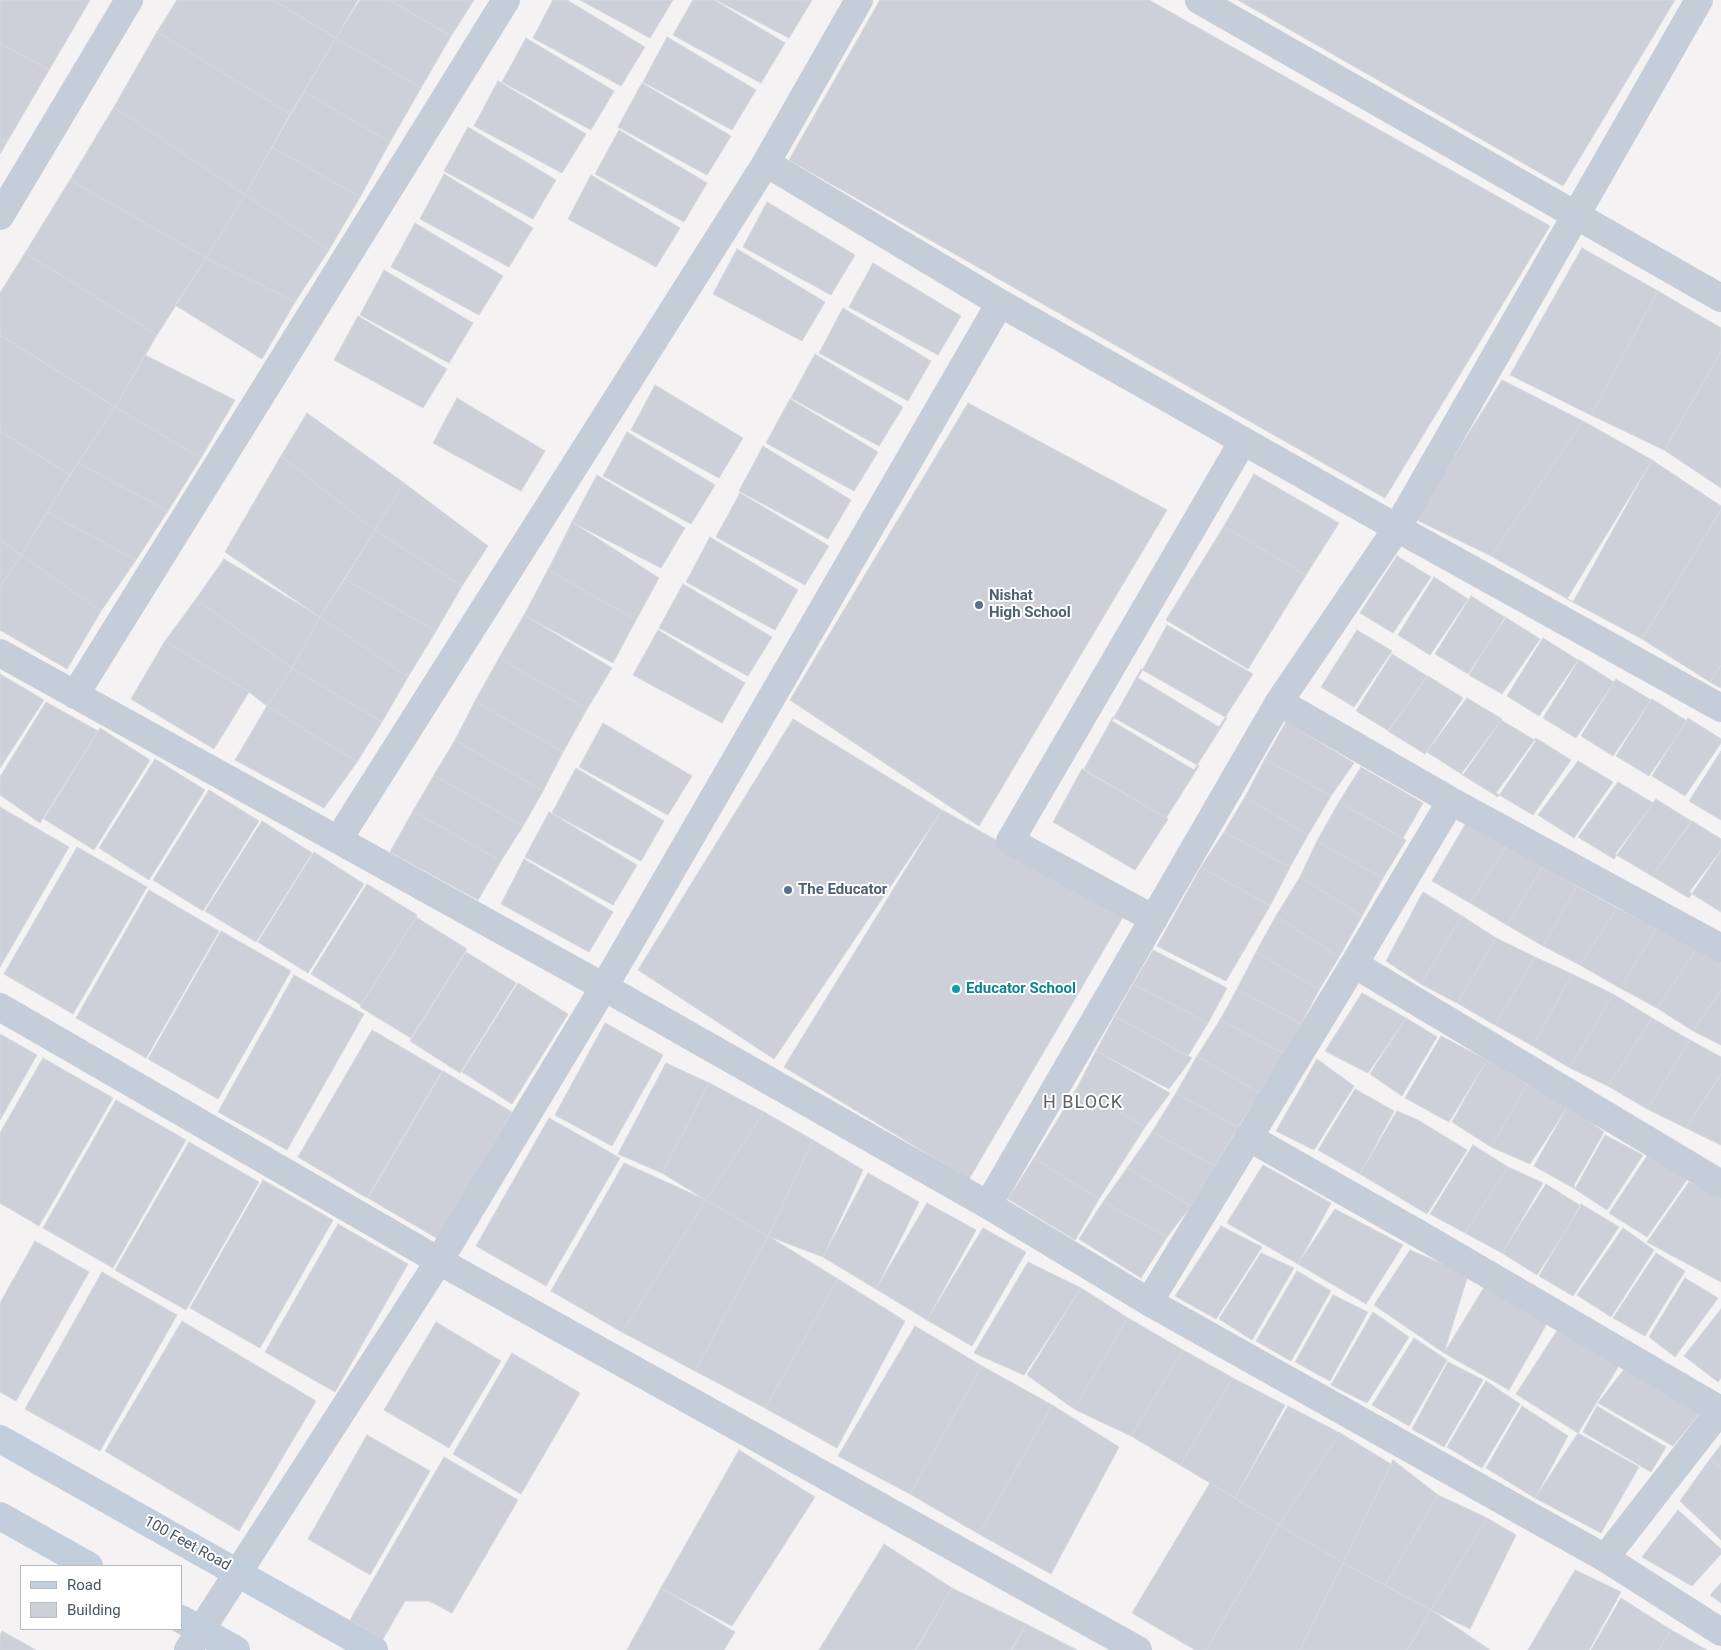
<!DOCTYPE html>
<style>
body{margin:0}
#map{position:relative;width:1721px;height:1650px;overflow:hidden;background:#f4f2f2;font-family:Roboto,sans-serif}
canvas{display:block}
.legend{position:absolute;left:20px;top:1565px;width:162px;height:65px;box-sizing:border-box;background:#fff;border:1px solid #b5bbc0;margin:0;padding:6px 9px;list-style:none;font-size:15px;color:#475462}
.legend li{display:flex;align-items:center;gap:10px;height:25px}
.legend b{width:25px;border:1px solid #b5bbc0}
</style>
<div id="map">
<canvas width="1721" height="1650"></canvas>
<ul class="legend">
<li><b style="height:6px;background:#c3cedc"></b>Road</li>
<li><b style="height:14px;background:#cdd0d8"></b>Building</li>
</ul>
</div>
<script>
const c = document.querySelector('canvas').getContext('2d');
c.lineJoin = 'round';
function fillPath(path, color) { c.fillStyle = color; c.fill(path, 'evenodd'); }
const toPath = rows => new Path2D(rows.map(r => 'M' + r).join(''));
function stroke(path, color, width, dash) { c.strokeStyle = color; c.lineWidth = width; c.lineCap = dash ? 'butt' : 'round'; c.setLineDash(dash || []); c.stroke(path); }
function drawText(font, color, halo, rows, align = 'center') {
  c.font = font + ' Roboto,sans-serif'; c.lineWidth = 4; c.setLineDash([]); c.textBaseline = 'middle'; c.strokeStyle = halo; c.fillStyle = color; for (const [text, x, y, turn = 0] of rows) {
    c.save(); c.translate(x, y); c.rotate((+turn || 0) * Math.PI / 180); c.textAlign = isNaN(turn) ? turn : align; if (halo) c.strokeText(text, 0, 0); c.fillText(text, 0, 0); c.restore();
  }
}
const building = toPath([
 [0,0,90,0,49,70,0,43,0,0],
 [177,0,273,0,336,38,290,114,157,32,177,0],
 [273,0,358,0,336,38,273,0],
 [360,0,389,0,451,36,421,88,336,38,360,0],
 [389,0,474,0,451,36,389,0],
 [553,0,567,0,645,47,621,86,533,38,553,0],
 [580,0,673,0,650,38,580,0],
 [693,0,714,0,785,43,761,83,673,35,693,0],
 [716,0,812,0,789,38,716,0],
 [880,0,1149,0,1550,226,1385,498,789,160,880,0],
 [1238,0,1675,0,1563,186,1238,0],
 [157,32,290,114,245,195,114,107,157,32],
 [667,37,756,90,732,130,643,82,667,37],
 [336,38,421,88,390,142,304,92,336,38],
 [526,38,614,91,591,130,502,82,526,38],
 [0,43,49,70,7,142,0,138,0,43],
 [498,81,586,134,562,173,474,126,498,81],
 [642,83,731,136,707,175,618,127,642,83],
 [304,92,390,142,360,197,272,147,304,92],
 [114,107,245,195,206,258,70,180,114,107],
 [468,127,556,180,533,219,444,171,468,127],
 [619,130,707,183,684,222,595,174,619,130],
 [0,138,7,142,0,154,0,138],
 [272,147,360,197,329,250,245,195,272,147],
 [444,174,533,228,509,267,420,219,444,174],
 [591,175,680,228,656,267,568,219,591,175],
 [70,180,206,258,157,335,25,253,70,180],
 [245,195,329,250,295,302,206,258,245,195],
 [767,202,855,255,831,295,743,247,767,202],
 [415,223,503,276,479,315,391,267,415,223],
 [1582,248,1658,291,1591,415,1510,375,1582,248],
 [737,249,825,302,802,341,713,294,737,249],
 [25,253,157,335,115,407,0,335,0,293,25,253],
 [206,258,295,302,262,359,175,305,206,258],
 [873,263,961,316,938,355,849,307,873,263],
 [384,270,473,323,449,363,360,315,384,270],
 [1658,291,1721,328,1721,352,1664,450,1591,415,1658,291],
 [843,308,931,361,908,401,819,353,843,308],
 [358,316,447,369,423,408,334,360,358,316],
 [0,335,115,407,70,475,0,431,0,335],
 [1721,352,1721,488,1664,450,1721,352],
 [815,354,903,407,879,446,791,398,815,354],
 [145,355,235,400,201,458,115,407,145,355],
 [1502,380,1583,421,1491,556,1415,519,1502,380],
 [655,385,743,438,719,478,631,430,655,385],
 [457,398,545,451,521,491,433,443,457,398],
 [790,399,878,452,854,491,766,443,790,399],
 [968,403,1167,510,979,826,790,700,968,403],
 [115,407,201,458,168,511,78,463,115,407],
 [307,413,404,483,375,530,281,456,307,413],
 [1583,421,1652,460,1573,602,1491,556,1583,421],
 [0,431,70,475,21,555,0,540,0,431],
 [627,432,715,485,691,524,603,476,627,432],
 [763,446,851,500,828,539,739,491,763,446],
 [281,456,375,530,320,617,225,552,281,456],
 [1652,460,1721,506,1721,510,1642,639,1567,599,1652,460],
 [78,463,168,511,136,560,47,512,78,463],
 [1254,474,1339,523,1306,575,1224,526,1254,474],
 [597,475,685,528,661,568,572,522,597,475],
 [404,483,488,546,462,586,375,530,404,483],
 [740,493,829,546,805,585,716,537,740,493],
 [1721,510,1721,665,1710,682,1642,639,1721,510],
 [47,512,136,560,101,611,21,555,47,512],
 [572,522,659,578,636,620,548,570,572,522],
 [1224,526,1306,575,1248,669,1166,620,1224,526],
 [375,530,462,586,436,631,345,579,375,530],
 [710,537,798,590,775,630,686,582,710,537],
 [0,540,21,555,0,587,0,540],
 [21,555,101,611,67,669,0,630,0,587,21,555],
 [1397,556,1431,577,1393,633,1360,613,1397,556],
 [224,559,320,617,292,668,196,599,224,559],
 [548,570,636,620,613,663,524,615,548,570],
 [1434,577,1468,599,1430,655,1398,635,1434,577],
 [345,579,436,631,408,677,320,617,345,579],
 [683,584,772,637,748,676,659,628,683,584],
 [1471,596,1506,618,1468,674,1435,654,1471,596],
 [196,599,292,668,267,706,249,692,165,641,196,599],
 [524,615,612,668,587,709,499,658,524,615],
 [320,617,408,677,382,722,292,668,320,617],
 [1505,617,1540,639,1502,694,1469,675,1505,617],
 [1167,625,1253,674,1219,727,1138,678,1167,625],
 [658,630,745,683,722,723,633,675,658,630],
 [1357,630,1392,651,1354,707,1321,687,1357,630],
 [1543,638,1578,660,1539,716,1507,696,1543,638],
 [165,641,249,692,214,749,131,699,165,641],
 [1392,654,1427,676,1389,731,1356,711,1392,654],
 [499,658,587,709,563,752,475,701,499,658],
 [1579,660,1614,682,1576,738,1543,718,1579,660],
 [1721,665,1721,688,1710,682,1721,665],
 [292,668,382,722,357,762,267,706,292,668],
 [1141,669,1227,718,1194,770,1112,721,1141,669],
 [0,674,44,700,0,768,0,674],
 [1428,676,1463,698,1425,754,1388,731,1428,676],
 [1616,679,1651,700,1613,756,1581,736,1616,679],
 [1467,698,1502,719,1463,775,1427,752,1467,698],
 [1652,699,1687,721,1649,776,1616,756,1652,699],
 [475,701,563,752,543,791,455,740,475,701],
 [46,702,98,731,40,823,0,795,0,777,46,702],
 [267,706,357,762,324,808,235,760,267,706],
 [1113,717,1199,766,1166,818,1084,769,1113,717],
 [1688,718,1721,739,1721,743,1685,796,1652,776,1688,718],
 [793,719,942,810,774,1059,638,970,793,719],
 [1501,720,1536,741,1498,797,1461,774,1501,720],
 [1286,722,1354,763,1331,796,1265,759,1286,722],
 [603,723,692,776,668,815,579,767,603,723],
 [100,728,150,760,94,850,44,819,100,728],
 [1536,738,1571,760,1533,815,1496,793,1536,738],
 [455,740,543,791,523,826,434,775,455,740],
 [1721,751,1721,820,1689,801,1721,751],
 [155,759,205,790,149,880,99,848,155,759],
 [1265,759,1331,796,1308,835,1245,797,1265,759],
 [1578,761,1613,782,1574,838,1538,815,1578,761],
 [1361,767,1423,803,1403,838,1339,802,1361,767],
 [576,768,664,821,641,861,552,813,576,768],
 [1082,769,1168,819,1135,870,1053,822,1082,769],
 [434,775,523,826,501,861,413,811,434,775],
 [1618,782,1653,803,1614,859,1578,837,1618,782],
 [209,790,259,821,203,911,153,880,209,790],
 [1245,797,1308,835,1290,867,1224,832,1245,797],
 [1656,799,1691,821,1652,876,1615,854,1656,799],
 [1339,802,1406,840,1383,878,1317,841,1339,802],
 [0,807,69,847,0,967,0,807],
 [942,810,1126,912,969,1179,784,1067,942,810],
 [413,811,501,861,478,900,390,852,413,811],
 [549,812,637,865,613,905,525,857,549,812],
 [262,821,312,853,256,942,205,911,262,821],
 [1692,821,1721,839,1721,851,1689,898,1652,876,1692,821],
 [1466,823,1508,844,1470,903,1432,881,1466,823],
 [1224,832,1290,867,1270,906,1201,867,1224,832],
 [1317,841,1383,878,1362,916,1300,877,1317,841],
 [1508,844,1543,866,1507,925,1470,903,1508,844],
 [77,847,147,887,73,1014,4,974,77,847],
 [1721,850,1721,912,1689,892,1721,850],
 [314,852,364,884,308,973,258,942,314,852],
 [524,859,613,912,589,952,501,904,524,859],
 [1543,866,1577,886,1543,946,1507,925,1543,866],
 [1201,867,1270,906,1226,981,1157,946,1201,867],
 [1300,877,1362,916,1339,957,1276,916,1300,877],
 [367,884,417,915,361,1005,311,974,367,884],
 [1577,886,1617,908,1580,965,1543,946,1577,886],
 [149,890,219,931,146,1058,76,1018,149,890],
 [1423,892,1462,916,1421,984,1386,961,1423,892],
 [1617,908,1657,928,1620,988,1580,965,1617,908],
 [1276,916,1339,957,1319,990,1256,952,1276,916],
 [1462,916,1496,938,1457,1003,1421,984,1462,916],
 [416,917,467,949,411,1038,360,1007,416,917],
 [1657,928,1698,947,1657,1008,1620,988,1657,928],
 [221,931,291,971,218,1099,148,1059,221,931],
 [1496,938,1535,957,1495,1025,1457,1003,1496,938],
 [1698,947,1721,958,1721,990,1693,1031,1657,1008,1698,947],
 [1153,950,1227,988,1208,1023,1133,984,1153,950],
 [466,952,516,983,460,1073,410,1041,466,952],
 [1256,952,1319,990,1301,1024,1237,989,1256,952],
 [1535,957,1572,974,1533,1046,1495,1025,1535,957],
 [1572,974,1613,994,1570,1068,1533,1046,1572,974],
 [294,975,364,1014,287,1150,218,1112,294,975],
 [518,983,568,1014,512,1104,462,1072,518,983],
 [1133,984,1208,1023,1188,1056,1115,1016,1133,984],
 [1237,989,1301,1024,1285,1054,1220,1020,1237,989],
 [1721,990,1721,1045,1693,1031,1721,990],
 [1362,993,1406,1018,1368,1073,1325,1051,1362,993],
 [1613,994,1652,1018,1608,1086,1570,1068,1613,994],
 [1115,1016,1192,1058,1169,1089,1096,1051,1115,1016],
 [1406,1018,1437,1037,1402,1096,1370,1074,1406,1018],
 [1652,1018,1690,1040,1647,1109,1608,1086,1652,1018],
 [1220,1020,1285,1054,1260,1093,1197,1056,1220,1020],
 [605,1023,663,1055,612,1146,555,1115,605,1023],
 [372,1030,442,1071,367,1198,298,1157,372,1030],
 [0,1034,37,1055,0,1120,0,1034],
 [1441,1036,1487,1060,1449,1122,1405,1098,1441,1036],
 [1690,1040,1721,1057,1721,1074,1686,1128,1647,1109,1690,1040],
 [1096,1051,1170,1093,1145,1127,1077,1088,1096,1051],
 [1197,1056,1260,1093,1238,1127,1176,1093,1197,1056],
 [43,1058,113,1098,39,1226,0,1203,0,1133,43,1058],
 [1317,1059,1354,1086,1314,1150,1276,1131,1317,1059],
 [1487,1060,1527,1084,1491,1147,1452,1122,1487,1060],
 [666,1063,709,1083,662,1173,618,1154,666,1063],
 [443,1071,512,1112,438,1239,368,1198,443,1071],
 [1721,1074,1721,1145,1686,1128,1721,1074],
 [709,1083,764,1112,706,1200,662,1173,709,1083],
 [1527,1084,1568,1106,1530,1164,1491,1147,1527,1084],
 [1077,1088,1145,1127,1099,1199,1034,1158,1077,1088],
 [1355,1089,1394,1111,1360,1174,1318,1150,1355,1089],
 [1176,1093,1238,1127,1215,1166,1152,1132,1176,1093],
 [116,1100,186,1140,113,1268,43,1228,116,1100],
 [1568,1106,1604,1132,1574,1185,1575,1189,1534,1166,1568,1106],
 [1397,1111,1418,1120,1467,1150,1427,1214,1360,1174,1397,1111],
 [764,1112,813,1140,768,1236,706,1200,764,1112],
 [549,1118,620,1158,546,1286,476,1246,549,1118],
 [1152,1132,1215,1166,1191,1206,1127,1168,1152,1132],
 [1605,1135,1643,1155,1607,1210,1575,1189,1605,1135],
 [813,1140,863,1170,823,1257,768,1236,813,1140],
 [189,1142,259,1182,186,1310,115,1270,189,1142],
 [1473,1145,1508,1167,1465,1233,1430,1214,1473,1145],
 [1649,1153,1689,1177,1647,1237,1609,1213,1649,1153],
 [1034,1158,1099,1199,1075,1240,1008,1199,1034,1158],
 [624,1163,706,1200,622,1332,551,1291,624,1163],
 [1263,1165,1331,1203,1298,1264,1227,1223,1263,1165],
 [1508,1167,1543,1183,1502,1253,1465,1233,1508,1167],
 [1127,1168,1191,1206,1167,1237,1103,1202,1127,1168],
 [868,1173,919,1202,876,1289,823,1257,868,1173],
 [263,1180,333,1220,260,1348,190,1308,263,1180],
 [1689,1182,1721,1198,1721,1282,1647,1242,1689,1182],
 [1546,1184,1581,1206,1537,1275,1502,1253,1546,1184],
 [706,1200,768,1236,695,1371,622,1332,706,1200],
 [1103,1202,1167,1237,1141,1278,1079,1239,1103,1202],
 [927,1203,976,1230,927,1320,876,1289,927,1203],
 [1581,1204,1619,1227,1573,1296,1539,1276,1581,1204],
 [1335,1209,1403,1245,1366,1304,1298,1264,1335,1209],
 [338,1224,408,1264,335,1392,265,1352,338,1224],
 [1221,1226,1262,1247,1216,1319,1175,1296,1221,1226],
 [983,1228,1026,1252,972,1346,927,1320,983,1228],
 [1623,1228,1654,1250,1611,1317,1577,1295,1623,1228],
 [768,1236,838,1279,765,1408,695,1371,768,1236],
 [35,1241,89,1272,16,1401,0,1392,0,1303,35,1241],
 [1410,1250,1468,1275,1444,1353,1374,1305,1410,1250],
 [1261,1253,1294,1268,1252,1340,1219,1319,1261,1253],
 [1656,1253,1685,1271,1645,1336,1613,1318,1656,1253],
 [1028,1262,1081,1288,1024,1375,974,1353,1028,1262],
 [1297,1271,1331,1291,1291,1361,1256,1341,1297,1271],
 [102,1272,177,1315,100,1451,25,1409,102,1272],
 [1685,1278,1718,1298,1675,1357,1649,1337,1685,1278],
 [838,1279,905,1321,837,1448,765,1408,838,1279],
 [1486,1284,1549,1320,1509,1390,1444,1353,1486,1284],
 [1081,1288,1128,1318,1074,1409,1027,1375,1081,1288],
 [1333,1295,1368,1312,1330,1381,1295,1362,1333,1295],
 [1721,1309,1721,1378,1718,1382,1684,1356,1721,1309],
 [1373,1312,1409,1337,1367,1403,1331,1385,1373,1312],
 [1128,1318,1183,1350,1131,1436,1074,1409,1128,1318],
 [182,1321,316,1401,239,1531,105,1451,182,1321],
 [436,1322,501,1361,449,1448,384,1410,436,1322],
 [915,1326,982,1366,910,1494,838,1456,915,1326],
 [1560,1326,1620,1364,1578,1433,1516,1394,1560,1326],
 [1414,1338,1447,1360,1409,1426,1372,1405,1414,1338],
 [1183,1350,1233,1378,1180,1465,1131,1436,1183,1350],
 [512,1353,580,1393,521,1494,453,1454,512,1353],
 [1448,1362,1483,1380,1444,1447,1412,1429,1448,1362],
 [1628,1364,1703,1409,1673,1446,1598,1403,1628,1364],
 [982,1366,1052,1405,979,1534,910,1494,982,1366],
 [1233,1378,1285,1405,1235,1498,1180,1465,1233,1378],
 [1486,1381,1520,1404,1482,1468,1447,1447,1486,1381],
 [1052,1405,1119,1447,1051,1574,979,1534,1052,1405],
 [1288,1406,1340,1433,1279,1525,1235,1498,1288,1406],
 [1522,1406,1568,1436,1535,1498,1486,1468,1522,1406],
 [1597,1406,1666,1447,1651,1472,1583,1432,1597,1406],
 [1340,1433,1391,1464,1343,1563,1279,1525,1340,1433],
 [1578,1433,1639,1467,1601,1533,1535,1498,1578,1433],
 [367,1435,430,1471,370,1575,308,1539,367,1435],
 [1721,1445,1721,1468,1710,1459,1721,1445],
 [739,1450,815,1497,732,1626,661,1588,739,1450],
 [444,1457,518,1500,452,1613,429,1601,405,1601,383,1639,350,1620,444,1457],
 [1710,1459,1721,1468,1721,1540,1680,1501,1710,1459],
 [1393,1460,1438,1495,1385,1585,1343,1563,1393,1460],
 [1210,1483,1279,1525,1206,1650,1195,1650,1132,1613,1210,1483],
 [1438,1495,1487,1518,1431,1610,1385,1585,1438,1495],
 [1678,1510,1721,1549,1721,1554,1692,1586,1642,1557,1678,1510],
 [1487,1518,1516,1535,1470,1629,1431,1610,1487,1518],
 [1279,1525,1343,1563,1300,1650,1206,1650,1279,1525],
 [884,1544,952,1588,915,1650,819,1650,884,1544],
 [1343,1563,1431,1610,1407,1650,1300,1650,1343,1563],
 [1575,1570,1621,1592,1589,1650,1528,1650,1575,1570],
 [1721,1583,1721,1603,1710,1595,1721,1583],
 [661,1588,735,1632,724,1650,627,1650,661,1588],
 [952,1588,1026,1624,1011,1650,916,1650,952,1588],
 [1621,1598,1671,1630,1659,1650,1591,1650,1621,1598],
 [1431,1610,1490,1650,1407,1650,1431,1610],
 [1026,1624,1077,1650,1012,1650,1026,1624],
 [1671,1630,1707,1650,1659,1650,1671,1630],
 [2,1631,36,1650,0,1650,0,1635,2,1631]
]);
fillPath(building, '#cdd0d8');
stroke(building, '#d5d7de', 1);
stroke(toPath([
 [1199,0,1721,298],
 [1000,303,1397,528,1721,708],
 [0,653,604,987,988,1205,1149,1302,1605,1558,1721,1632],
 [75,695,506,0],
 [1279,702,1451,801,1721,948],
 [338,840,766,163],
 [1154,919,1010,841,1243,441],
 [1354,964,1721,1184],
 [0,1007,439,1261,1138,1650],
 [1248,1137,1419,1234,1720,1410],
 [988,1205,1279,702,1397,528,1699,0],
 [1149,1302,1354,964,1451,801],
 [1605,1558,1721,1409],
 [188,1650,439,1261,604,987,1000,303,766,163,859,0]
]), '#c4cdd8', 28);
stroke(toPath([
 [0,216,129,0]
]), '#c4cdd8', 28);
stroke(toPath([
 [0,1439,374,1650],
 [0,1516,89,1566],
 [181,1619,236,1650]
]), '#c3cedc', 28);
for (const [x, y, r, color] of [
 [979,605,5,"#5c6f8a"],
 [788,890,5,"#5c6f8a"],
 [956,989,5,"#0f9aa8"]
]) { const dot = new Path2D(); dot.arc(x, y, r, 0, 2 * Math.PI); c.fillStyle = color; c.fill(dot); stroke(dot, '#fff', 2); }
drawText('bold 15px', '#4e5e75', '#fff', [
 ["Nishat",989,596],
 ["High School",989,613],
 ["The Educator",798,890]
], 'left');
drawText('bold 15px', '#0d838f', '#fff', [
 ["Educator School",966,989]
], 'left');
drawText('15px', '#475462', '#fff', [
 ["100 Feet Road",187,1544,29]
]);
c.letterSpacing = '1px';
drawText('18px', '#5d6168', '#fff', [
 ["H BLOCK",1083,1103]
]);
c.letterSpacing = '0px';
</script>
